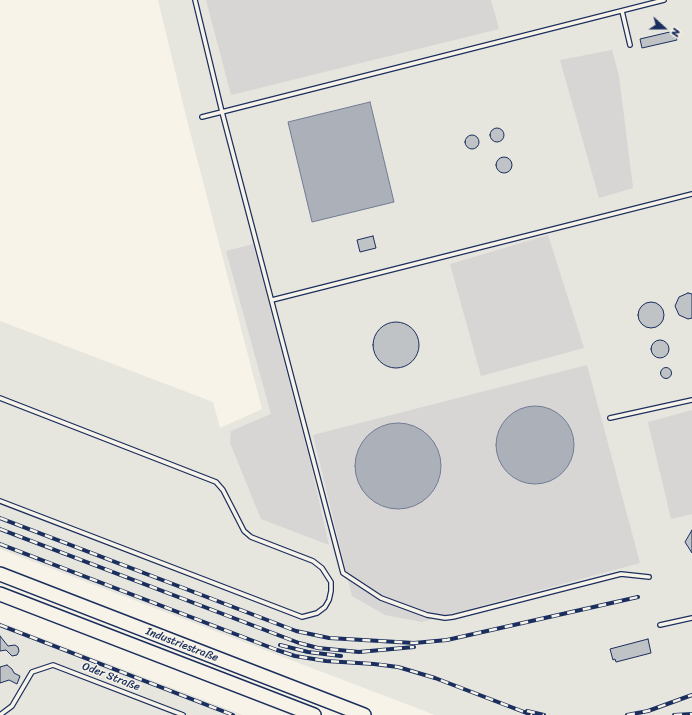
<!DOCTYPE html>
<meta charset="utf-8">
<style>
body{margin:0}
#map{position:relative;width:692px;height:715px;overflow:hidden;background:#f7f3e8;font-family:Sriracha,sans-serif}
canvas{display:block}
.north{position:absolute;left:644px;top:8px;width:40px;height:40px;-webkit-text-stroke:3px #f7f3e8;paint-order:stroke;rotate:111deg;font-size:11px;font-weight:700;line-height:16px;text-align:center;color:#1b2f5e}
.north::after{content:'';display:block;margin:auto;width:14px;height:18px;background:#1b2f5e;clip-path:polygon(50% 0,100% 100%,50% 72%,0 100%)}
</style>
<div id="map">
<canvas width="692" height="715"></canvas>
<div class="north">N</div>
</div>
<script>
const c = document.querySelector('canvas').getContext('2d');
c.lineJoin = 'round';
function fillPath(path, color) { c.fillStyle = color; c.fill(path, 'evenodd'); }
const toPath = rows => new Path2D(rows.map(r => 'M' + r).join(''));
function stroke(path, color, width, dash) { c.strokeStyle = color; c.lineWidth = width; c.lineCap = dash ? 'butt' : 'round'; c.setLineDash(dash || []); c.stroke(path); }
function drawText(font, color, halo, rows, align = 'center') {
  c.font = font + ' Sriracha,sans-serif'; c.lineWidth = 3; c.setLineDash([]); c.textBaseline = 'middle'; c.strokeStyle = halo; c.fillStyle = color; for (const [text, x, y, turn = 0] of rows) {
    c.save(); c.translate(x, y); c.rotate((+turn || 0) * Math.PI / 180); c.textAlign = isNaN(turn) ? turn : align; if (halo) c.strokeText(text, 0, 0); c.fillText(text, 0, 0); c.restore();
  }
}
fillPath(toPath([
 [158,0,692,0,692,715,435,715,0,549,0,321,213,402,220,428,262,409,186,116],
 [0,622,243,715,0,715]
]), '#e6e5de');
fillPath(toPath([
 [206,0,491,0,499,29,231,95],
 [612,50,619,76,633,188,599,198,560,60],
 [548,235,584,348,481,376,450,264],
 [253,244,310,461,329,545,261,519,230,443,231,431,271,414,226,251],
 [587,365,640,563,422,622,385,615,352,596,313,435],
 [692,410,692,514,671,519,648,422]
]), '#d7d6d4');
const water = toPath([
 [370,102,394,202,312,222,288,122,370,102],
 '496 445a39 39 0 1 1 78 0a39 39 0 1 1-78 0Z',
 '355 466a43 43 0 1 1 86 0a43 43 0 1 1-86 0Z'
]);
fillPath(water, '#acb0b9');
stroke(water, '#727c95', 1);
const building = toPath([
 [674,31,677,40,642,48,640,39,674,31],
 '490 135a7 7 0 1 1 14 0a7 7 0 1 1-14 0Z',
 '465 142a7 7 0 1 1 14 0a7 7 0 1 1-14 0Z',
 '496 165a8 8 0 1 1 16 0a8 8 0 1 1-16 0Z',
 [373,236,376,248,360,252,357,240,373,236],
 [688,293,692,294,692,318,688,319,679,315,675,306,679,297,688,293],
 '638 315a13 13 0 1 1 26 0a13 13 0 1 1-26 0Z',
 '373 345a23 23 0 1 1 46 0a23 23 0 1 1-46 0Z',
 '651 349a9 9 0 1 1 18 0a9 9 0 1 1-18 0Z',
 '660.5 373a5.5 5.5 0 1 1 11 0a5.5 5.5 0 1 1-11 0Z',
 [692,530,692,553,685,542,692,530],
 [0,636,8,646,15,645,18,647,19,651,17,655,12,656,6,650,0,651,0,636],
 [648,639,651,653,616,662,615,659,613,660,610,649,648,639],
 [7,665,12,669,14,673,20,676,17,684,9,680,0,683,0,667,7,665]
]);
fillPath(building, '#c0c3c5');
stroke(building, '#1b2f5e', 1);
const lane = toPath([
 [195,0,222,112,343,573,381,598,427,615,445,618,453,617,621,574,649,577],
 [622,11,630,45],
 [202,117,664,0],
 [272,300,692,194],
 [0,398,216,482,223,490,244,531,251,537,313,561,322,568,331,582,331,591,329,600,325,607,317,613,302,617,0,501],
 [610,418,692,400],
 [660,625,692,618],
 [0,715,12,706,32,672,53,665,183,715]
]);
const highway = toPath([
 [0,574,364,715],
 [0,594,314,715]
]);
stroke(lane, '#1b2f5e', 6);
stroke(highway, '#1b2f5e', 16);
stroke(lane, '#f7f3e8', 3.5);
stroke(highway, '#f7f3e8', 13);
const rail = toPath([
 [0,518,296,631,329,638,414,643,447,640,638,597],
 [0,529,299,643,318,648,359,652,414,647],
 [0,544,277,650,295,656,326,661,374,664,398,667,435,678,532,715],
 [0,625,233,715],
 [280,645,308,652,341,656],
 [527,711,544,715],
 [627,715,648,711,692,695],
 [674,715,692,714]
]);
stroke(rail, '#1b2f5e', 4);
stroke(rail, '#f7f3e8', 2.5, [8]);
drawText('11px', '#1b2f5e', '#f7f3e8', [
 ["Industriestraße",182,645,21],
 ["Oder Straße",111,677,21]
]);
</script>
